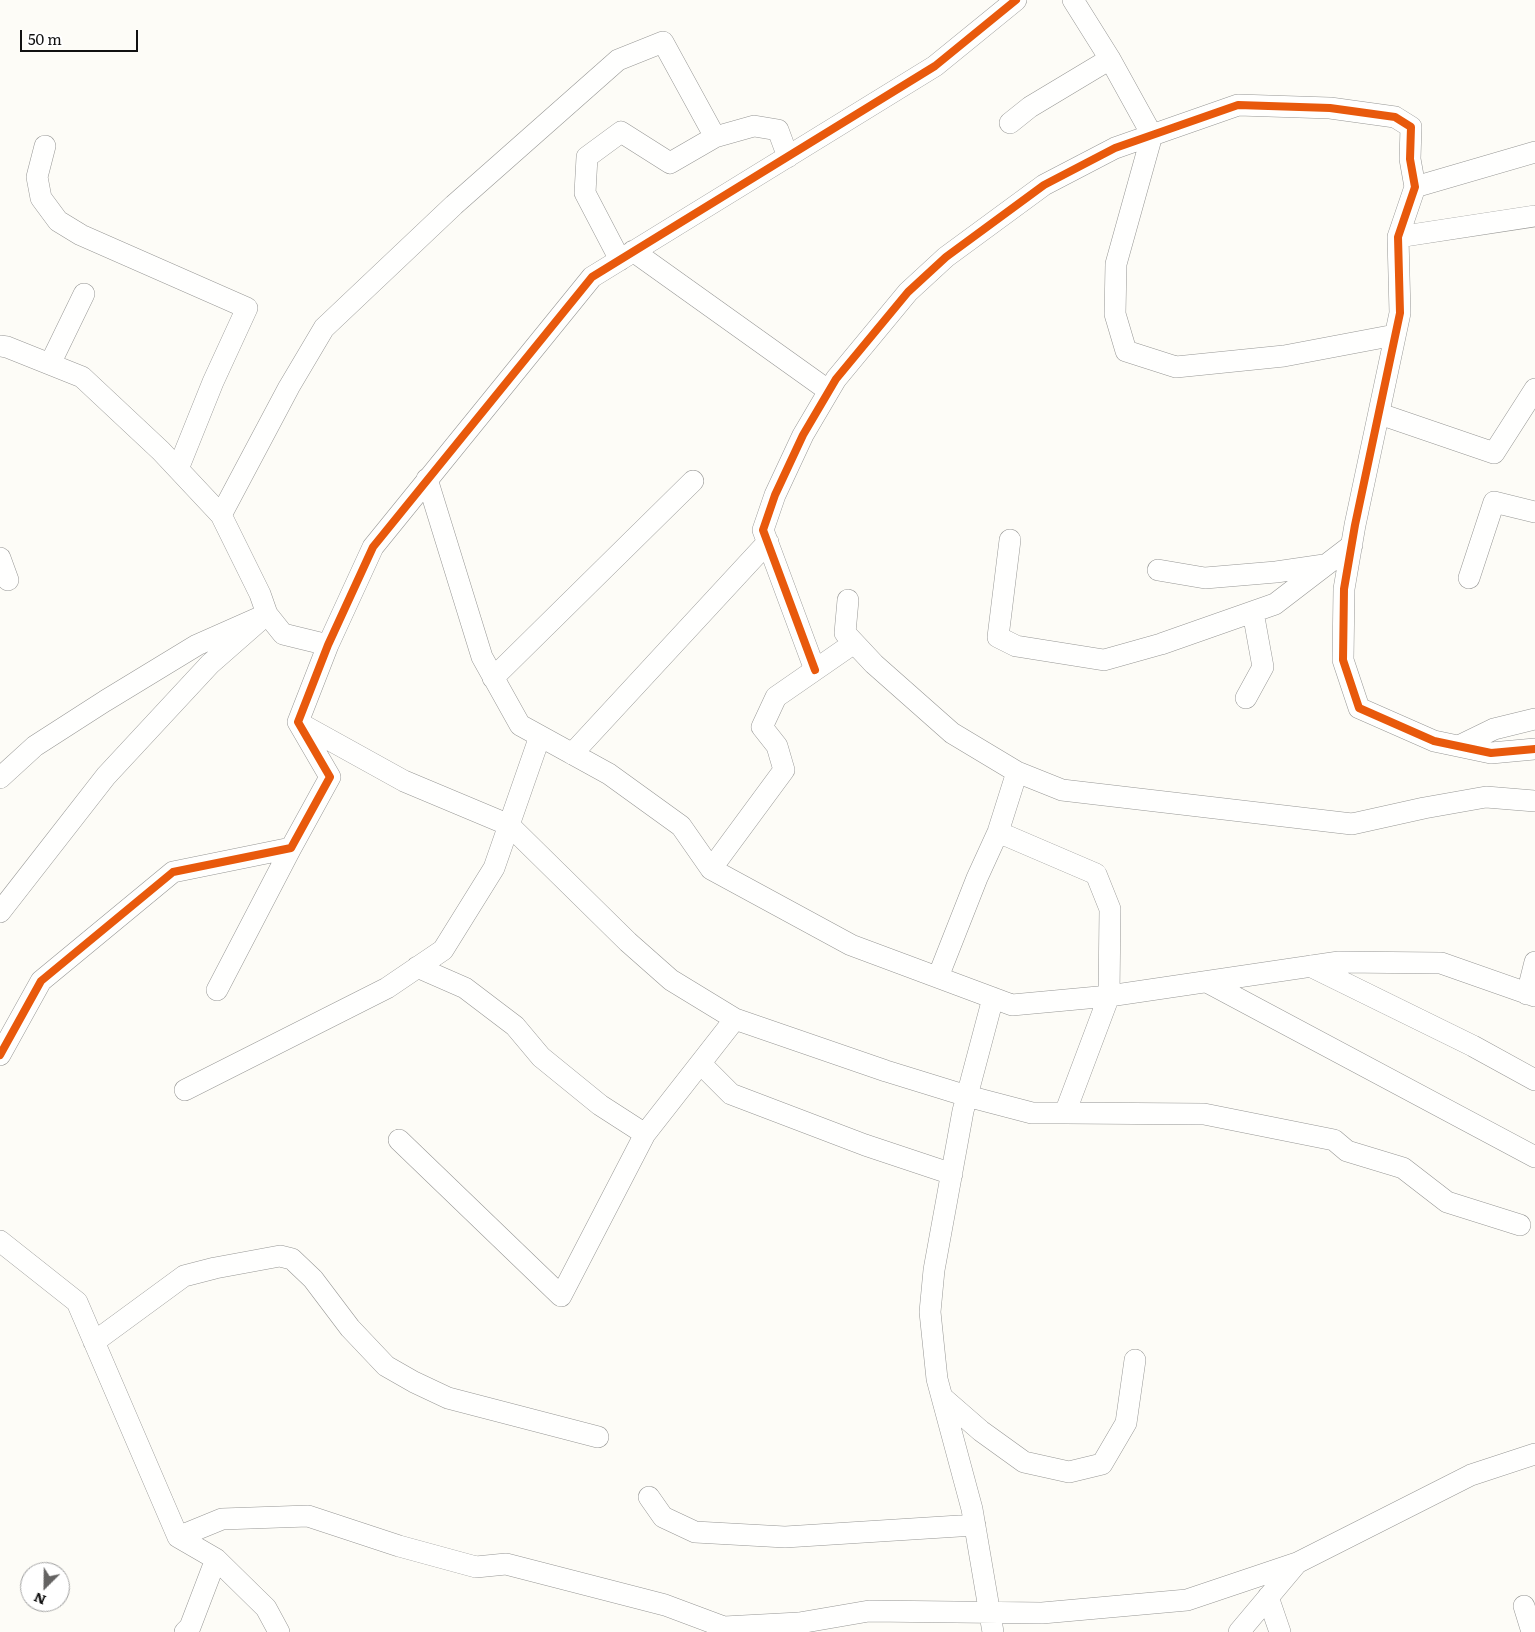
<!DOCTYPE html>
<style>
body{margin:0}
#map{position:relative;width:1535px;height:1632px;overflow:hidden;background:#fdfcf7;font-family:Literata,serif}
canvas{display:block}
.north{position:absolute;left:20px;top:1562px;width:50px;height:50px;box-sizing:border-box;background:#fff;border:1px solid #a0a0a0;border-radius:50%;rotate:203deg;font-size:14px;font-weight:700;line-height:20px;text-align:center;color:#111}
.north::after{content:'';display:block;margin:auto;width:18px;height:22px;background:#646362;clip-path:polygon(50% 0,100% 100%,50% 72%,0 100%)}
.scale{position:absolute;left:20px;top:30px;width:118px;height:22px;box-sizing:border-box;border:2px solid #111;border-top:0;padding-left:6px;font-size:15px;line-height:18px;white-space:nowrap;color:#111;-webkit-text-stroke:4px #fff;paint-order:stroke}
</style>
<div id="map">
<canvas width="1535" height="1632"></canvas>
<div class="north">N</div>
<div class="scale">50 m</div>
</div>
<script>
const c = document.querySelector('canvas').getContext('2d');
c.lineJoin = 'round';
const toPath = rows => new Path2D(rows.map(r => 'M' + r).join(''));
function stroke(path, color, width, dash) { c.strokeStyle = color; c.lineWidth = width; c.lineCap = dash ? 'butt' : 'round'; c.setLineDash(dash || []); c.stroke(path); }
const minor = toPath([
 [1073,0,1110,59,1152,135,1116,264,1115,314,1126,351,1176,367,1284,356,1395,335],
 [1010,123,1030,107,1110,59],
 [45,146,37,177,41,198,58,221,81,235,247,308,213,382,178,469],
 [1415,187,1535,152],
 [1398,237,1535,216],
 [633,251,829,391],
 [620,260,585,193,587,157,621,132,670,163,715,137,754,126,778,130,788,157],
 [0,346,7,347,82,377,161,451,221,515,260,594,267,614,283,634,328,645],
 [50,364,84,294],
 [1380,414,1494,453,1535,389],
 [427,479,482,657,520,725,609,774,681,826,711,869,851,945,1012,1005,1109,996,1339,962,1441,963,1535,996],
 [221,515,289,387,324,328,454,205,618,60,663,42,715,137],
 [1010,540,998,637,1016,646,1104,660,1161,644,1275,604,1352,545],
 [0,558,8,580],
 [1158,570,1205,578,1276,572,1324,565],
 [1469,578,1494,502,1535,512],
 [848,600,845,633,874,664,952,733,1017,772,1062,790,1352,824,1424,808,1486,797,1535,801],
 [815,670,763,530,775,495,803,435,836,379,908,292,946,257,1044,185,1115,148,1238,105,1330,108,1395,117,1411,127,1410,159,1415,187,1398,237,1400,313,1355,525,1344,589,1343,660,1359,708,1434,741,1491,753,1535,749],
 [493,678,693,481],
 [1246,698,1263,667,1253,612],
 [301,724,404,781,509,825,628,942,671,980,735,1019,886,1071,967,1096,1032,1113,1065,1113],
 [1459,746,1494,729,1535,719],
 [572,754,768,542],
 [0,778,35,746,105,701,197,645,267,614,210,664,106,776,0,912],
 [998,832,1096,874,1110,909,1109,996,1065,1113,1204,1114,1334,1140,1347,1151,1403,1168,1447,1202,1520,1225],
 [711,869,784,770,777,746,762,727,776,697,854,643],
 [1310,966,1473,1046,1535,1080],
 [417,967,465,988,515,1026,541,1057,600,1105,645,1134],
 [938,977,977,878,998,832,1017,772],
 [1207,982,1535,1157],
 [217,990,291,848],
 [1527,994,1535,962],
 [0,1055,41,981,173,872,291,848,330,777,298,722,328,645,373,547,592,277,935,66,1016,0],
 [701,1064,731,1094,865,1145,952,1174],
 [185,1090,387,988,443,950,494,868,540,736],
 [399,1140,561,1296,645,1134,735,1019],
 [0,1241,77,1302,178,1537,216,1559,266,1608,279,1632],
 [94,1342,184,1276,215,1268,280,1256,292,1259,313,1279,350,1328,386,1366,414,1382,448,1398,598,1437],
 [943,1398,981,1431,1024,1462,1069,1472,1102,1464,1126,1423,1135,1360],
 [649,1497,663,1517,695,1532,785,1537,975,1525],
 [178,1537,222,1519,308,1516,399,1546,476,1567,506,1564,665,1605,724,1627,799,1623,869,1611,1042,1613,1187,1600,1297,1563],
 [1268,1597,1280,1632],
 [1524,1606,1532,1632],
 [185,1632,190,1627,216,1559],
 [993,1632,972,1509,937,1379,930,1312,934,1270,963,1111,993,998],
 [1239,1632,1297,1563,1471,1475,1535,1454]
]);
stroke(minor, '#979795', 22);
stroke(minor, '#fffffe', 21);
stroke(toPath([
 [815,670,763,530,775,495,803,435,836,379,908,292,946,257,1044,185,1115,148,1238,105,1330,108,1395,117,1411,127,1410,159,1415,187,1398,237,1400,313,1355,525,1344,589,1343,660,1359,708,1434,741,1491,753,1535,749],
 [0,1055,41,981,173,872,291,848,330,777,298,722,328,645,373,547,592,277,935,66,1016,0]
]), '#e8590c', 8);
</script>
